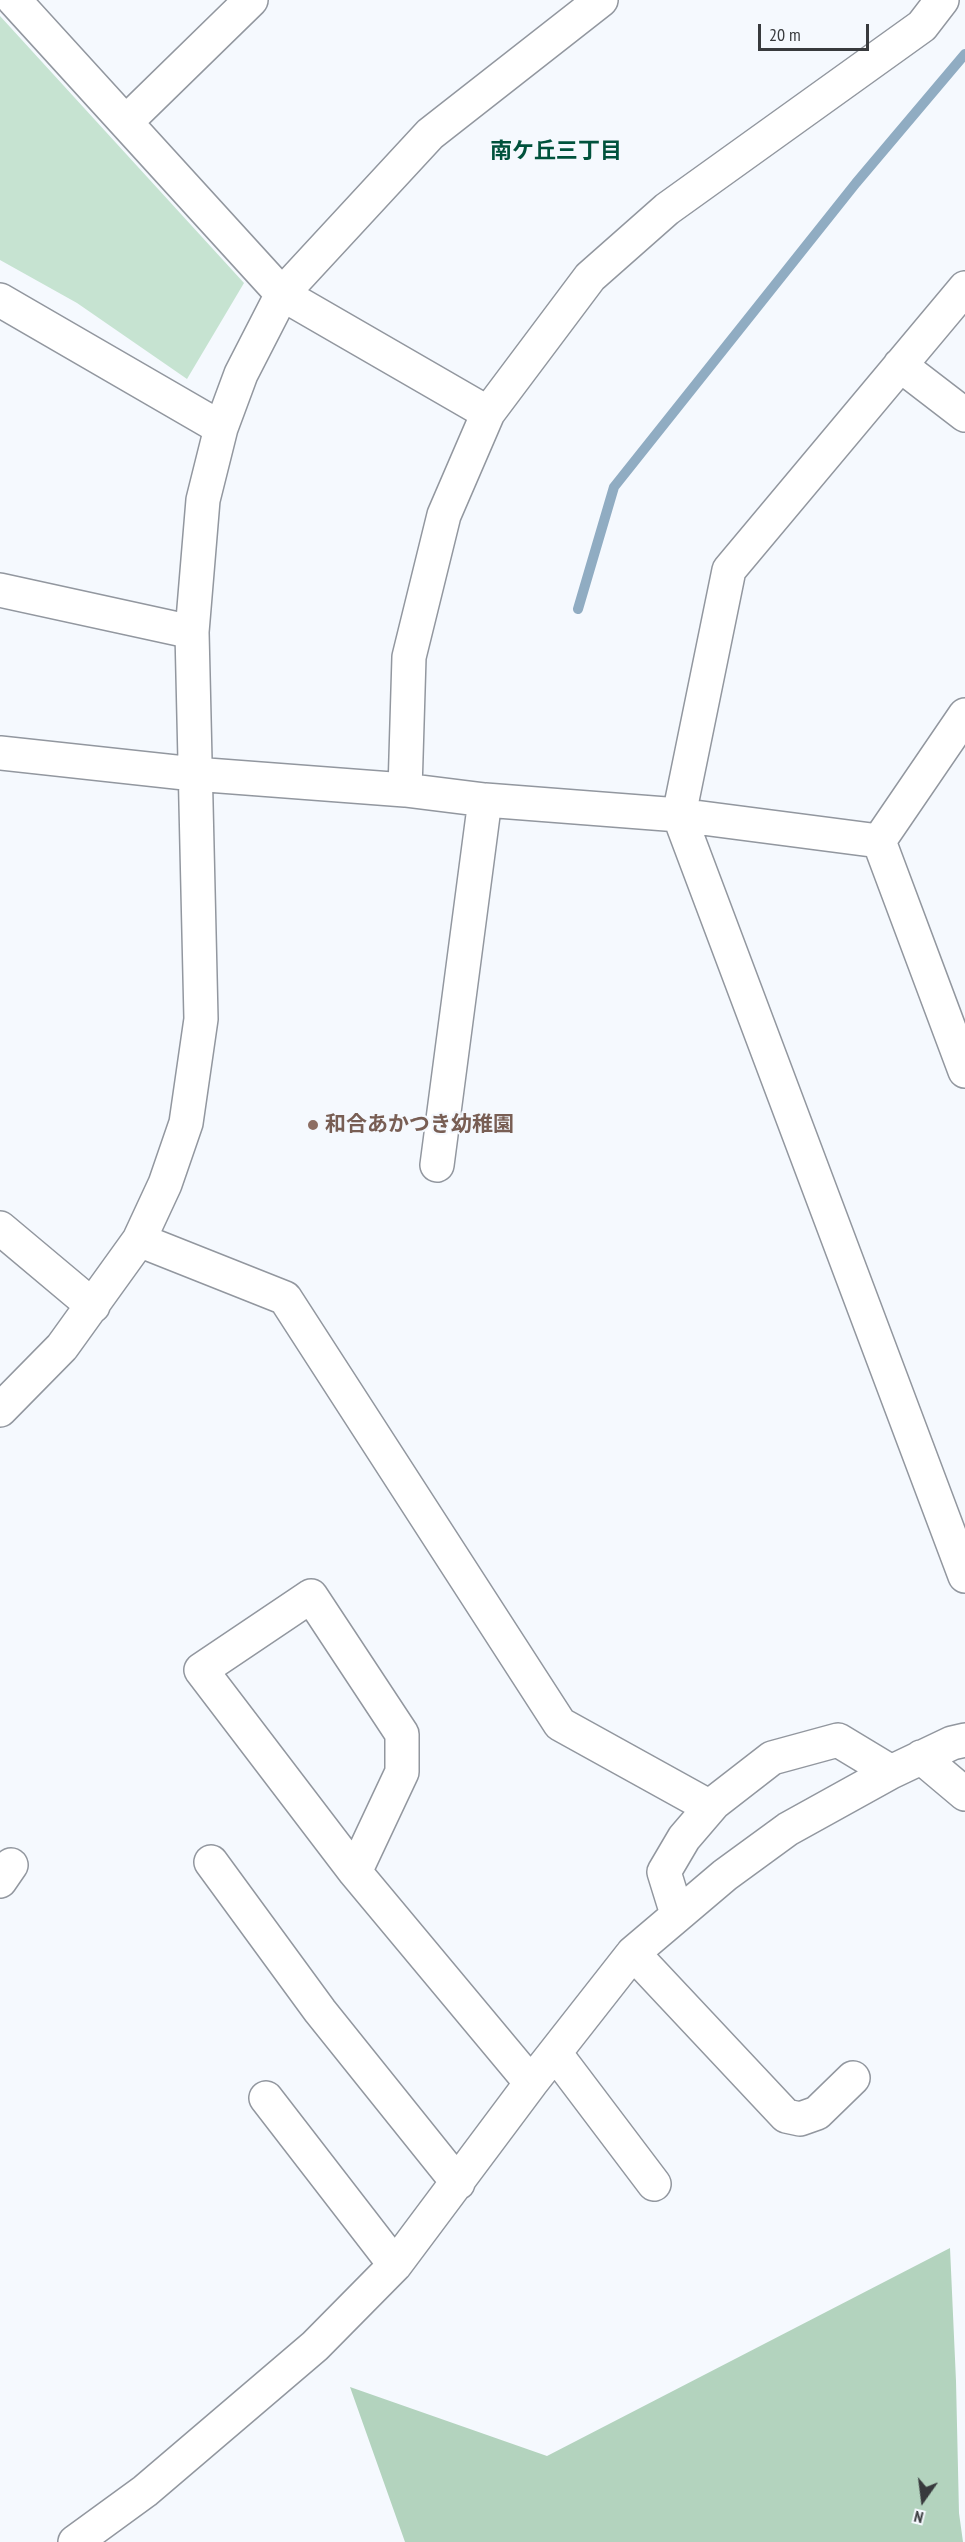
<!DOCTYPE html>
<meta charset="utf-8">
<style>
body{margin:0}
#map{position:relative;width:965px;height:2542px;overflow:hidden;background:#f5f9fe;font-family:"PT Sans Narrow",sans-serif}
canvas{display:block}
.north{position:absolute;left:893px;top:2470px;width:60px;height:60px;-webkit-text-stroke:4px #f5f9fe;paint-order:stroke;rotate:194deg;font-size:16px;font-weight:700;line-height:24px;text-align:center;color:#383a3d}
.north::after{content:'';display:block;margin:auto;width:21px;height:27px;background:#383a3d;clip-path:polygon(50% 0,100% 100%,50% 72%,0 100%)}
.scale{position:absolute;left:758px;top:24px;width:111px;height:27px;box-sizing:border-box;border:3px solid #383a3d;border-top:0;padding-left:8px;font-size:18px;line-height:21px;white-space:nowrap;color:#383a3d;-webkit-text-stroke:4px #f5f9fe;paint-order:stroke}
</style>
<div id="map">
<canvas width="965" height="2542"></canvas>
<div class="north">N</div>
<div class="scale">20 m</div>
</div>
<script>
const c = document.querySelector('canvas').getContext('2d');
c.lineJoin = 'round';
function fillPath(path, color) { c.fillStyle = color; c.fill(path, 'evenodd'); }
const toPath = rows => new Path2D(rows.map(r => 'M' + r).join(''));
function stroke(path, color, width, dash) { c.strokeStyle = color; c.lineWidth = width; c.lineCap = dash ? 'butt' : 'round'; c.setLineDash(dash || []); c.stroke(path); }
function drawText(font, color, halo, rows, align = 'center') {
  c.font = font + ' "PT Sans Narrow","Noto Sans JP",sans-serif'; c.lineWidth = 4.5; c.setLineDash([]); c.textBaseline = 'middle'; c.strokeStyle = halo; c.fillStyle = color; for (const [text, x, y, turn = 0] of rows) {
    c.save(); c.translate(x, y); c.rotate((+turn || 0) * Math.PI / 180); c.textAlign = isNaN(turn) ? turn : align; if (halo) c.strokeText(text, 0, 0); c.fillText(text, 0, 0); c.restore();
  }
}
fillPath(toPath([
 [0,16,244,283,187,379,77,303,0,260]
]), '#c6e3d1');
fillPath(toPath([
 [950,2248,956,2381,959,2513,963,2542,405,2542,350,2387,547,2456]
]), '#b3d3be');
stroke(toPath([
 [578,609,614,487,856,183,965,54]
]), '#90acc2', 10);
const minor = toPath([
 [14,0,282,294,488,413],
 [126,122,251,0],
 [965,288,729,570,679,815,965,1576],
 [0,300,221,428],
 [900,365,965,415],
 [0,590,192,632],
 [0,753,194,774,405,790,485,800,679,815,879,841],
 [405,790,409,657,444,515,488,413,590,277,667,209,922,26,942,0],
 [879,841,965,1071],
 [879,841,965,715],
 [437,1165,485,800],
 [0,1228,93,1306],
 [139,1240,285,1298,560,1724,710,1807],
 [0,1410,62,1347,139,1240,165,1184,186,1123,201,1019,192,632,203,500,221,428,241,374,282,294,430,134,601,0],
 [921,1757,965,1794],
 [211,1862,320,2011,458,2183],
 [355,1872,402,1772,402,1734,311,1596,201,1670,355,1872,531,2083],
 [0,1881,11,1865],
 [677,1914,664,1872,684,1838,714,1803,772,1758,838,1740,891,1772],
 [633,1953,786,2116,800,2119,817,2113,853,2078],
 [555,2053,654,2184],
 [266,2098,395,2265],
 [75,2542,145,2491,315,2346,395,2265,531,2083,633,1953,725,1875,788,1829,891,1772,952,1743,965,1740]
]);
stroke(minor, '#92979f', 36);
stroke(minor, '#fff', 33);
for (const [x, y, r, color] of [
 [313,1125,6,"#8d6e63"]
]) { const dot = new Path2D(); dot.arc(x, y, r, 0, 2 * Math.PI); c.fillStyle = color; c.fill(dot); stroke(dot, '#f5f9fe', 2); }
drawText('bold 21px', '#785e54', '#f5f9fe', [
 ["和合あかつき幼稚園",325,1125]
], 'left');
drawText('bold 22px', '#00523c', '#f5f9fe', [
 ["南ケ丘三丁目",556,152]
]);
</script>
